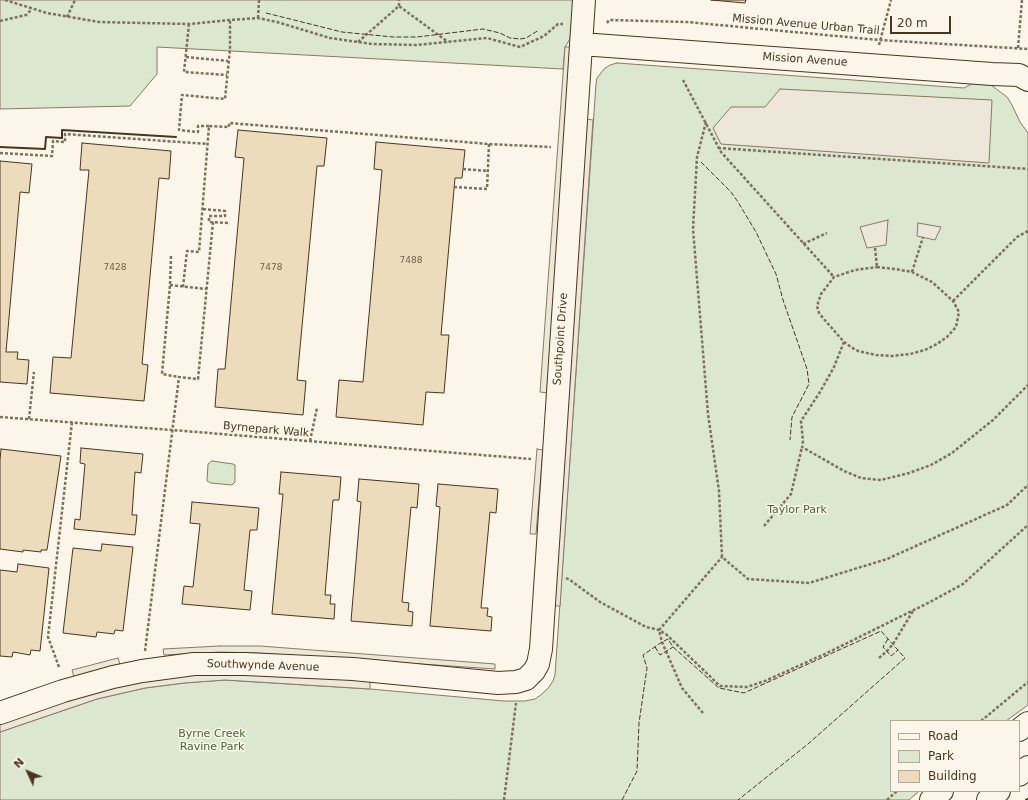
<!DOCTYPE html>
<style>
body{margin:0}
#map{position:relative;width:1028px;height:800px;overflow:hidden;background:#fbf6e9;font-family:"DejaVu Sans",sans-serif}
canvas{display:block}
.legend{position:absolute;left:890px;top:720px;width:130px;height:72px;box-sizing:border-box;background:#fbf6e9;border:1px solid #b4a999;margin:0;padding:5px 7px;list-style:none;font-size:12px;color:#4a3520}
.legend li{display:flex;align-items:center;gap:8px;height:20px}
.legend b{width:20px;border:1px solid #b4a999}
.north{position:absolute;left:8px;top:752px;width:40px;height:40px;-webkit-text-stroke:3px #fbf6e9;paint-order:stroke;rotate:314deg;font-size:11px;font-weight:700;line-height:16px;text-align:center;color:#4a3520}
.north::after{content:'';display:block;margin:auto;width:14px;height:18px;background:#4a3520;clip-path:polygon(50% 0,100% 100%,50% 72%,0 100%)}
.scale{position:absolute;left:890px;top:16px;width:61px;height:18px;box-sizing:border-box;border:2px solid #4a3520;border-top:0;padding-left:5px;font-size:12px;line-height:14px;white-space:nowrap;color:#4a3520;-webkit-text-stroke:3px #fbf6e9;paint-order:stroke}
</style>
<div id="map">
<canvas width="1028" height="800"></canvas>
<ul class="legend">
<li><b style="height:5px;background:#fbf6e9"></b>Road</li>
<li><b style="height:11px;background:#dce7d0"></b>Park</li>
<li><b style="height:11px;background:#ecdcbc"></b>Building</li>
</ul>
<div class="north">N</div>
<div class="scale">20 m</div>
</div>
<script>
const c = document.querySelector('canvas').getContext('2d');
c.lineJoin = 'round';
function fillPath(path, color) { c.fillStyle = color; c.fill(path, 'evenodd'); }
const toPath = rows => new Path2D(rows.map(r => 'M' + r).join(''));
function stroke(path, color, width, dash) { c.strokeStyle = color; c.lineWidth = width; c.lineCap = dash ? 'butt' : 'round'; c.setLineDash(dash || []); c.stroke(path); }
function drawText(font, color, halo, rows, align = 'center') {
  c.font = font + ' "DejaVu Sans",sans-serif'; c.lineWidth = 3; c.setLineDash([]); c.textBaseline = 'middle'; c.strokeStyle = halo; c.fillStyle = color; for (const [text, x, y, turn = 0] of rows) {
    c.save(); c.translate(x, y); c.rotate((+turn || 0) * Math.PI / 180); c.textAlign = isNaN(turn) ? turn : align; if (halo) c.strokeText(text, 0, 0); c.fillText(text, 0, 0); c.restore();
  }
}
const green = toPath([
 [0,0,574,0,570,39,565,47,563,69,157,47,157,74,130,106,0,109,0,0],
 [617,63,964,88,975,82,991,85,1007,97,1012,105,1020,122,1028,133,1028,705,1006,721,891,721,891,791,919,791,909,800,0,800,0,732,97,699,145,688,184,683,225,680,370,689,504,701,525,701,535,699,542,694,549,687,553,681,555,675,596,84,597,78,604,69,610,65,617,63],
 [212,461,233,464,235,465,235,482,232,485,211,483,207,481,208,464,212,461]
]);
fillPath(green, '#dce7d0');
stroke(green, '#887966', 1);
const parking = toPath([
 [565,47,572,47,548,393,540,392,565,47],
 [780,89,992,100,989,163,721,144,713,128,731,107,765,107,780,89],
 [586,119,593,120,560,606,552,606,586,119],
 [888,220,886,245,867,248,860,227,888,220],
 [918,223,941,227,935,240,917,236,918,223],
 [537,449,543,450,536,534,530,534,537,449],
 [220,646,260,646,495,664,495,669,259,653,220,652,164,655,163,649,220,646],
 [118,658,120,664,74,677,72,670,118,658],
 [235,672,370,681,370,689,225,680,184,683,145,688,97,699,0,732,0,724,104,688,152,678,235,672]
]);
fillPath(parking, '#ede7d9');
stroke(parking, '#887966', 1);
const building = toPath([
 [711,0,746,0,745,3,711,0],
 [238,130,327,138,324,166,317,166,297,380,306,381,303,415,215,407,218,369,225,369,244,158,235,157,238,130],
 [376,142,465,150,462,178,455,178,441,335,449,335,444,393,426,392,423,425,336,417,339,380,363,382,382,170,374,169,376,142],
 [82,143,171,151,169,179,159,178,142,364,148,365,144,401,50,393,53,357,71,358,89,170,80,170,82,143],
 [0,161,32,164,29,193,20,192,6,352,18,352,17,359,29,360,27,384,0,382,0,161],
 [81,448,143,454,141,473,135,472,132,515,137,515,135,535,74,529,75,519,80,520,85,464,80,463,81,448],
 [1,449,61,456,47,550,41,550,41,552,23,550,23,552,0,549,0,460,1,449],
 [281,472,341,477,339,500,333,500,325,595,331,595,330,604,335,604,334,619,272,614,283,494,279,494,281,472],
 [359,479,419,484,417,508,411,507,402,602,409,603,408,611,413,612,412,626,351,621,361,502,357,501,359,479],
 [438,484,498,489,496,513,490,512,481,608,488,608,487,616,492,617,491,631,430,626,440,507,436,506,438,484],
 [192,502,259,508,257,530,250,530,244,590,252,591,250,610,182,604,184,586,193,587,200,524,190,523,192,502],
 [102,544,133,547,123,631,115,630,114,634,97,632,96,637,63,633,73,548,101,551,102,544],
 [18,564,49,568,40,651,31,650,30,655,13,652,12,657,0,656,0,570,17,572,18,564]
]);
fillPath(building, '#ecdcbc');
stroke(building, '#4a3520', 1);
const minor = toPath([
 [581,44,992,74,1019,75,1028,80],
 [0,713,63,691,113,677,142,671,194,664,245,664,353,669,498,683,516,682,526,679,534,671,538,664,541,649,584,0]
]);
const major = toPath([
 [1019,730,1028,723],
 [1019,775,1028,767],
 [931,800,942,791],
 [988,800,999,791]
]);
stroke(minor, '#4a3520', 24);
stroke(major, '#4a3520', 24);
stroke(toPath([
 [5,0,47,13,99,22,189,24,230,20,258,18,277,22,330,38,372,44,417,45,487,38,520,47,544,36,558,24,563,24],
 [399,6,399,0],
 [67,17,75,0],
 [258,18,259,0],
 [0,21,26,15,32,9],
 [607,23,609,20,687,22,879,40,1028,49],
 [189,24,184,72,227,75],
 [358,42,399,6,448,42],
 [879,45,891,0],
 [1018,48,1022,0],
 [186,57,228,61],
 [683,80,721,152,834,277],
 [706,122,697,157,693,229,708,414,719,491,722,557,748,579,809,583,887,559,1007,505,1028,485],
 [209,126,198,126,198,132,179,130,182,95,225,99,230,49,230,20],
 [718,148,1028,169],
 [0,153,52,156,53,141,65,142,65,134,208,144],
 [463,169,488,171],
 [454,187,487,189,489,144],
 [203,209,225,211,225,216,209,216,209,222,230,223],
 [803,244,827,233],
 [875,248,877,267],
 [171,256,170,285,162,374,179,377],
 [877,267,895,269,912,272,932,282,953,301,959,312,956,327,947,337,937,344,925,350,910,354,892,356,876,355,858,351,851,347,844,342,823,318,819,313,817,306,821,294,834,277,855,270,877,267],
 [912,272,923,237],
 [170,285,206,289],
 [183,287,187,251,199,252,209,126,229,127,229,123,489,144,551,147],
 [953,301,1017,237,1028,231],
 [844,342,834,367,820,392,801,421,803,441,802,447,844,471,861,478,881,480,909,473,931,465,952,453,993,420,1028,385],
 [0,417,172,430,531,459],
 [29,419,34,372],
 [310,441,317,408],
 [764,526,791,494,802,447],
 [566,578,570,580,600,602,646,627,659,630,667,635,720,686,747,687,765,681,827,653,930,602,963,584,1028,525],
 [145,651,179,377,198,379,213,222],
 [879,658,887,651,893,644,913,611],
 [59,667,48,637,72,422],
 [703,713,682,688,662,642,659,630,722,557],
 [981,721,1028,682],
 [504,800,516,703],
 [887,800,897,791]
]), '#7f6f5c', 2.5, [3, 2]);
stroke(minor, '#fbf6e9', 22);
stroke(major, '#fbf6e9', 22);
stroke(toPath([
 [266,13,342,32,393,37,417,37,483,29,500,33,510,38,520,39,526,38,539,30],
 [701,162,731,192,738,202,756,232,776,274,783,300,807,369,809,384,792,417,790,440],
 [888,639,883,647,891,656,898,650],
 [655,647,660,655,673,647],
 [622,800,637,771,639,723,647,668,643,655,662,642,668,639,673,647,719,688,744,693,881,631,905,658,808,744,738,800]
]), '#4a3520', 1, [5, 2]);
stroke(toPath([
 [0,147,45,149,46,137,62,138,62,130,176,137],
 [1026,800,1028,799]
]), '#4a3520', 2);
drawText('9px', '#725f47', null, [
 ["7488",411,261],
 ["7428",115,268],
 ["7478",271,268]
]);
drawText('11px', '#4a3520', '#fbf6e9', [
 ["Mission Avenue Urban Trail",806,25,5],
 ["Mission Avenue",805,60,4],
 ["Southpoint Drive",561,339,-86],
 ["Byrnepark Walk",266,430,5],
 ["Southwynde Avenue",263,666,2]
]);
drawText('11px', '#436837', '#fbf6e9', [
 ["Taylor Park",797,510],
 ["Byrne Creek",212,734],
 ["Ravine Park",212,747]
]);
</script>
